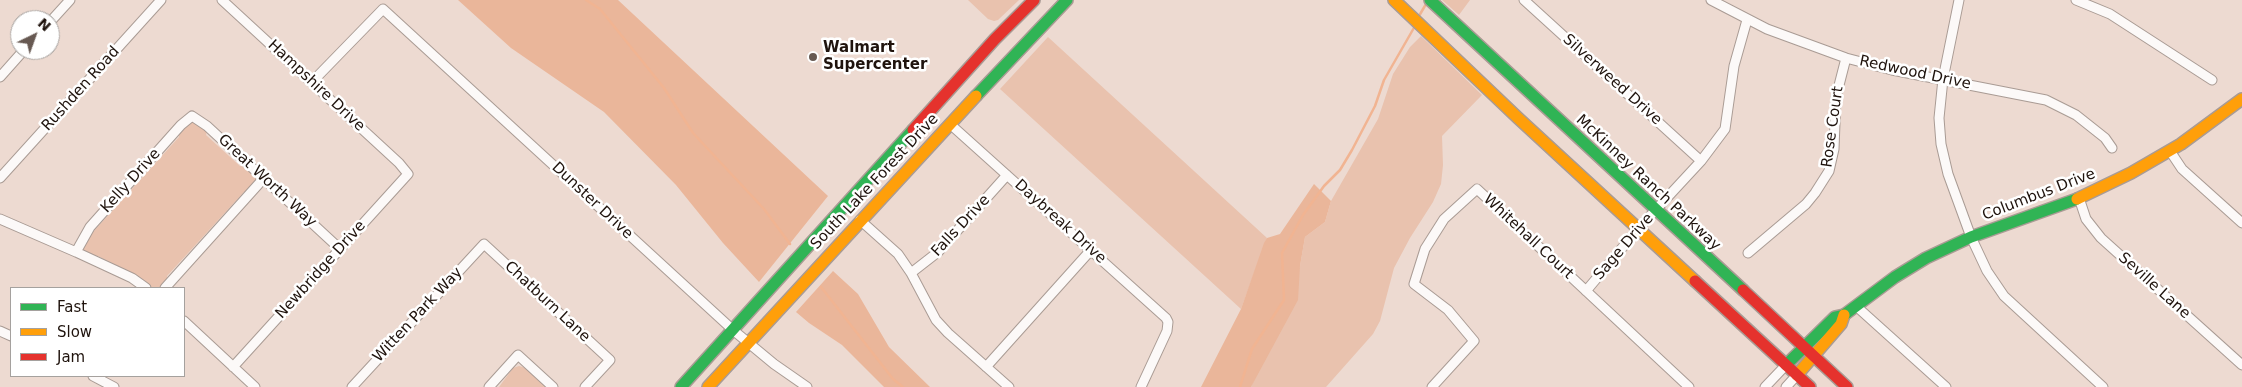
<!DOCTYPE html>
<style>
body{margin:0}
#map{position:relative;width:2242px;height:387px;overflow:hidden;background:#eddad1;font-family:"DejaVu Sans",sans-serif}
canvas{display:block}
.legend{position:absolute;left:10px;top:287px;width:175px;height:90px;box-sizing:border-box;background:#fff;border:1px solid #a5a19e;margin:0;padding:6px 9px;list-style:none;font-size:15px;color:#1f130d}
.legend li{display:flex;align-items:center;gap:10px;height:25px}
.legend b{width:25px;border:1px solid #a5a19e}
.north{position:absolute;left:10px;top:10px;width:50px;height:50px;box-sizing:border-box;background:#fff;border:1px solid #a5a19e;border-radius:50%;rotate:42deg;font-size:14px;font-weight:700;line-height:20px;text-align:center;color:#1f130d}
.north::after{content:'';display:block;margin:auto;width:18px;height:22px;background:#675952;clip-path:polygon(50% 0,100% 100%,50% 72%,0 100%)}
</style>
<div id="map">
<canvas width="2242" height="387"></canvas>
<ul class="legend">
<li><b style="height:6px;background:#30b455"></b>Fast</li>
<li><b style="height:6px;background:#ff9f0a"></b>Slow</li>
<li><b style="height:6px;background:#e5322d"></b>Jam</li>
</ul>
<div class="north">N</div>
</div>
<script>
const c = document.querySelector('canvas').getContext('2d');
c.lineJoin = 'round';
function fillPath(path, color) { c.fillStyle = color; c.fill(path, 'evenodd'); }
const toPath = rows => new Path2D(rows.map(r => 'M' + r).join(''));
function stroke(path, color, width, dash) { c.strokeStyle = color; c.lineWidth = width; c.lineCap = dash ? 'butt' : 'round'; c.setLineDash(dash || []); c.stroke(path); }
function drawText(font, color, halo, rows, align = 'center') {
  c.font = font + ' "DejaVu Sans",sans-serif'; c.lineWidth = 5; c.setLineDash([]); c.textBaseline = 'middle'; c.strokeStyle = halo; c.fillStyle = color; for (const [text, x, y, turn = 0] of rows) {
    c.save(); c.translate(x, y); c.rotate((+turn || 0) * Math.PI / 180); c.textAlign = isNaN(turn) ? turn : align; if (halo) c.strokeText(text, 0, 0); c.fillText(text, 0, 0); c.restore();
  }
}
fillPath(toPath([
 [968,0,1019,0,998,20,994,21,988,19],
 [1442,0,1470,0,1459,15],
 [1421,36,1482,95,1442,136,1443,165,1441,184,1433,202,1410,238,1394,268,1380,321,1373,334,1326,387,1251,387,1300,266,1305,237,1325,222,1331,201,1378,119,1393,74,1410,47],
 [1048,37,1267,238,1241,309,1000,89],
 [191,123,197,123,207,131,206,135,240,166,244,166,255,176,257,183,250,191,244,192,167,276,168,281,161,288,150,288,140,281,139,277,98,256,92,256,83,251,82,248,87,235,92,233,179,137,179,132],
 [519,366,526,368,547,387,499,387,513,368]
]), '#e9c2ae');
fillPath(toPath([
 [458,0,618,0,828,196,759,282,723,243,676,185,604,112,511,48],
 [1314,184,1331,201,1325,222,1305,237,1300,266,1298,300,1251,387,1201,387,1241,309,1264,243,1267,238,1280,234],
 [833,271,858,294,889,347,930,387,884,387,842,345,809,323,796,312]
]), '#eab69a');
stroke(toPath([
 [586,0,600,9,664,88,693,133,764,209,790,244],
 [1419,16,1426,4],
 [821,287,893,379,903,387],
 [1240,387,1252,349,1284,300,1282,253,1303,215,1324,186,1340,170,1352,150,1375,106,1384,80,1415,26]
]), '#f1b492', 2.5);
const street = toPath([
 [222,0,399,163,408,174,233,367],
 [1524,0,1701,161],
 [1711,0,1767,29,1846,58,1892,70,2046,100,2076,115,2105,138,2112,148],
 [1959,0,1943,79,1939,118,1941,144,1948,174,1971,237,1987,271,2004,296,2103,387],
 [2076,0,2110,14,2212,80],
 [50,22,70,0],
 [0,77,24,50],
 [312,82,383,9,733,330,774,364,807,387],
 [950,124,1166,318,1168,322,1167,331,1141,387],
 [2170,151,2182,169,2242,223],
 [0,178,161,0],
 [2079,198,2086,219,2101,238,2242,365],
 [0,219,76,252,132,278,146,288],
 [860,220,898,254,911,273,936,320,948,333,1009,387],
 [76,252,90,227,181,125,192,116,207,126,340,249],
 [1748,253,1806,204,1815,193,1829,171,1834,149,1836,97,1846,58],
 [911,273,938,252,1007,175],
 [165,288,264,178],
 [1586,291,1638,229,1701,161,1725,129,1734,66,1747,20],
 [1856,306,1946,387],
 [184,321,255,387],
 [0,331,11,336],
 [986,367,1091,250],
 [93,376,114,387],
 [352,387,484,244,610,360,585,387],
 [489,387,518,355,553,387],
 [1432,387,1474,341,1448,310,1414,284,1425,249,1444,219,1477,189,1689,387],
 [1765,387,1786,365],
 [1786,387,1797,375]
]);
const fast = toPath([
 [1430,0,1743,290],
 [976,96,1067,0],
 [1786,365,1835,317,1844,315,1895,277,1926,258,1971,237,2077,199],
 [681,387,913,130]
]);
const slow = toPath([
 [1394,0,1518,118,1695,281],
 [2077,199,2131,173,2181,144,2242,99],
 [1797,375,1841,324,1844,315],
 [708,387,976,96]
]);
const jam = toPath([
 [913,130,995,39,1034,0],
 [1695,281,1810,387],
 [1743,290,1847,387]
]);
stroke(street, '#a99b94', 11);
stroke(fast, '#a99b94', 14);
stroke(slow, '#a99b94', 14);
stroke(jam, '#a99b94', 14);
stroke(street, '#fcf9f8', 9);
stroke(fast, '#30b455', 11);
stroke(slow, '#ff9f0a', 11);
stroke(jam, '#e5322d', 11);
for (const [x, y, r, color] of [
 [813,57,5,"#675952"]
]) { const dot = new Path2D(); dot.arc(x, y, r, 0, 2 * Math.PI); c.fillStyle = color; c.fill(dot); stroke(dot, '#fff', 2); }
drawText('bold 15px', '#1f130d', '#fff', [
 ["Walmart",823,48],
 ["Supercenter",823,65]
], 'left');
drawText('15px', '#1f130d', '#fff', [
 ["Redwood Drive",1915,73,12],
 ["Silverweed Drive",1612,80,42],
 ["Hampshire Drive",316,86,43],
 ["Rushden Road",81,89,-48],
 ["Rose Court",1833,127,-82],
 ["Kelly Drive",131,181,-48],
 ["Great Worth Way",267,181,43],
 ["South Lake Forest Drive",875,182,-47],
 ["McKinney Ranch Parkway",1648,183,43],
 ["Columbus Drive",2039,195,-21],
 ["Dunster Drive",592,201,43],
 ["Daybreak Drive",1060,222,42],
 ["Falls Drive",961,226,-47],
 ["Whitehall Court",1528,237,43],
 ["Sage Drive",1624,247,-49],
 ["Newbridge Drive",321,270,-48],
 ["Seville Lane",2154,286,42],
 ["Chatburn Lane",547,302,43],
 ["Witten Park Way",418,315,-47]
]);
</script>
